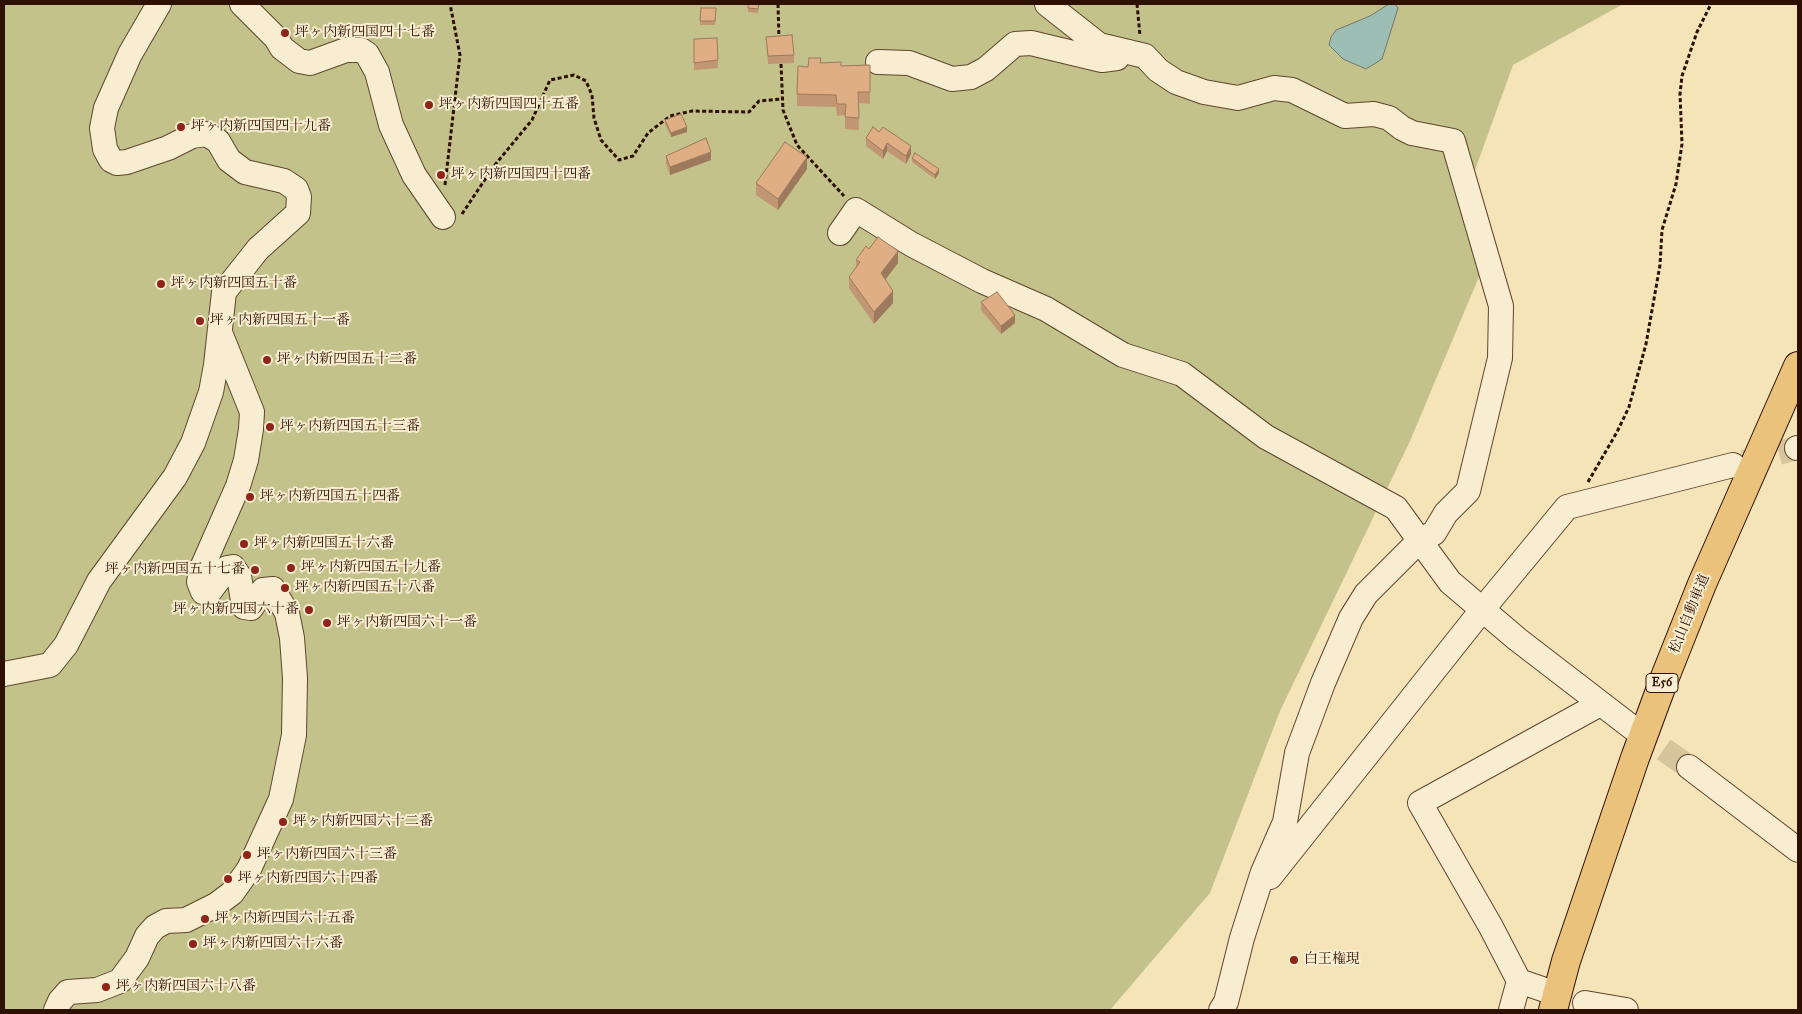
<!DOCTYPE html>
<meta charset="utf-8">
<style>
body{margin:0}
#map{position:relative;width:1802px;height:1014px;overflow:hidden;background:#f4e4b8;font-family:"IM FELL Great Primer",serif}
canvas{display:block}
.frame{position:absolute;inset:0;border:5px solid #2e1000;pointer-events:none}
</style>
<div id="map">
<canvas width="1802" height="1014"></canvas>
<div class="frame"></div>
</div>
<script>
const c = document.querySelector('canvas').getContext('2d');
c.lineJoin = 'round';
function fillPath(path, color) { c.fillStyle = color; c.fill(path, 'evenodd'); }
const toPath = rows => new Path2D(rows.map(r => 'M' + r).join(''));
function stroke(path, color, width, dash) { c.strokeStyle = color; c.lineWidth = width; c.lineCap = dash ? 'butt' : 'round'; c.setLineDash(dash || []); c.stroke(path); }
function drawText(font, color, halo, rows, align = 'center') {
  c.font = font + ' "IM FELL Great Primer","Noto Serif JP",serif'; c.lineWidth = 4; c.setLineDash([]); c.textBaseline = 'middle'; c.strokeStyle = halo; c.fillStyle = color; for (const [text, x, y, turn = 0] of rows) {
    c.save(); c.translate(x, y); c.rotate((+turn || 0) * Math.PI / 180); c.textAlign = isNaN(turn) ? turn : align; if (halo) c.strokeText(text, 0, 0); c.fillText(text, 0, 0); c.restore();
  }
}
fillPath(toPath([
 [4,4,1623,4,1513,65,1466,195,1481,272,1410,441,1280,711,1210,893,1110,1010,4,1010]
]), '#c2c28a');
const water = toPath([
 [1389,4,1395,4,1398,8,1382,59,1366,69,1343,59,1329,45,1331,37,1336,30,1370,16,1389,4]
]);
fillPath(water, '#9dbeb5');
stroke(water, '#71786d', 1);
stroke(toPath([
 [1744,462,1797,448],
 [1634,729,1689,767]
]), '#d6c49c', 24, [24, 12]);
const minor = toPath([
 [242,4,276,38,282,48,299,61,310,63,346,50,361,50,367,54,377,72,391,125,414,175,443,217],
 [1047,4,1099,45,1145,56,1158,70,1176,82,1204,92,1238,98,1274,88,1292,90,1345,116,1374,114,1389,118,1402,128,1412,133,1453,141,1501,306,1500,358,1468,491,1446,513,1434,533,1420,540,1366,594,1351,618,1323,683,1297,753,1285,822,1263,872,1242,938,1226,1002,1221,1010],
 [878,62,909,63,952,79,971,77,986,69,1015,44,1031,43,1102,60,1117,58],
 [840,233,856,210,911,244,982,281,1046,309,1123,355,1182,374,1266,437,1396,508,1450,582,1517,639,1634,729],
 [1797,448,1798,448],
 [4,674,50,665,66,645,99,581,175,477,193,443,211,392,216,365,224,292,258,249,298,213,299,197,296,189,284,181,245,172,229,160,218,141,206,134,192,136,168,148,127,162,117,163,111,160,105,149,102,128,106,108,130,54,159,4],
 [1689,767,1798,850],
 [1270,877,1482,610,1567,507,1733,465],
 [1548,991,1519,981,1491,927,1420,803,1600,704],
 [1585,1003,1626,1010],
 [56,1010,60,1001,68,992,97,990,120,981,137,958,147,936,155,927,166,921,186,920,216,905,232,893,249,869,281,799,294,735,295,678,292,638,287,613,273,589,263,590,251,608,244,607,239,576,233,567,227,568,210,591,203,592,199,582,201,570,238,486,246,460,251,429,252,412,221,335],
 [1511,1010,1519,981]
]);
const highway = toPath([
 [1553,1010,1566,961,1635,758,1665,677,1702,584,1798,366]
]);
stroke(minor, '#60452e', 26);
stroke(highway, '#2e1000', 30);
stroke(toPath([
 [778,4,779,39],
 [1137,4,1140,36],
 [781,64,783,110,797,145,844,196],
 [445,185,460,55,450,4],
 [462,214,494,166,532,120,550,80,574,75,586,81,592,95,594,118,601,140,619,160,633,156,648,133,670,116,692,111,749,112,759,101,782,99],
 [1588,482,1617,432,1629,407,1646,344,1660,265,1662,230,1676,184,1682,144,1680,94,1682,76,1697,32,1711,4]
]), '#2e1000', 3, [4, 2.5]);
stroke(minor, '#f8edd1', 24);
stroke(highway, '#eac27c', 28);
fillPath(toPath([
 [748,4,759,4,758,13,748,12],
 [701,8,716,8,715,25,700,25],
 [766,37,794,55,794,63,768,64],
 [717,38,718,68,694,70,694,39],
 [821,63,841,66,870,65,870,104,858,103,859,130,845,129,845,115,837,116,836,107,797,106,797,94,808,67],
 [665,120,687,132,671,137,665,124],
 [873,127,911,154,906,164,887,151,883,159,866,146,866,138],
 [666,156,711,160,670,175,666,164],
 [912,158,939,173,935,179,912,162],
 [807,169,778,210,756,195,756,183],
 [869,249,898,263,886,279,893,303,874,324,849,288,849,277,856,267,856,260],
 [981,302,1015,323,1001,334,981,310]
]), '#c19672');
fillPath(toPath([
 [687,127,687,132,671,137,671,133],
 [887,143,887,151,883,159,883,151],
 [911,146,911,154,906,164,906,156],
 [711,152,711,160,670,175,670,167],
 [807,157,807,169,778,210,778,199],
 [939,169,939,173,935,179,935,175],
 [898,251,898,263,881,285,881,273],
 [893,291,893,303,874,324,874,312],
 [1015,315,1015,323,1001,334,1001,326]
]), '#9d7a5d');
const building = toPath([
 [748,4,759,4,758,9,748,8,748,4],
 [701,8,716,8,715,21,700,21,701,8],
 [792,35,794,55,768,56,766,37,792,35],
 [717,38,718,60,694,63,694,39,717,38],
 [809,58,821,58,820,63,841,62,841,66,870,65,870,92,858,92,859,118,845,117,846,104,837,104,836,95,797,94,798,66,808,67,809,58],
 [681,114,687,127,671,133,665,120,681,114],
 [873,127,879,132,883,127,911,146,906,156,887,143,883,151,866,138,873,127],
 [706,138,711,152,670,167,666,156,706,138],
 [785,142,807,157,778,199,756,183,785,142],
 [915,153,939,169,935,175,912,158,915,153],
 [878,237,898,251,881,273,893,291,874,312,849,277,860,262,856,260,866,246,869,249,878,237],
 [997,292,1015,315,1001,326,981,302,997,292]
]);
fillPath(building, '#e0ae85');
stroke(building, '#9d7a5d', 1);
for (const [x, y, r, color] of [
 [285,33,5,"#8f2418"],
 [429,105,5,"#8f2418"],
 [181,127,5,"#8f2418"],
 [441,175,5,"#8f2418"],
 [161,284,5,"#8f2418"],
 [200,321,5,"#8f2418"],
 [267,360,5,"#8f2418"],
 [270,427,5,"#8f2418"],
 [250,497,5,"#8f2418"],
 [244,544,5,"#8f2418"],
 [291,568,5,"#8f2418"],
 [255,570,5,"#8f2418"],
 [285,588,5,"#8f2418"],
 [309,610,5,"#8f2418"],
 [327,623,5,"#8f2418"],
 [283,822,5,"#8f2418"],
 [247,855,5,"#8f2418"],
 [228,879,5,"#8f2418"],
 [205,919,5,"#8f2418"],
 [193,944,5,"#8f2418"],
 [1294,960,5,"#8f2418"],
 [106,987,5,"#8f2418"]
]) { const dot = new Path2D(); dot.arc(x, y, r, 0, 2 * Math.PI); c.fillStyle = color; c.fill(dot); stroke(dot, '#f8edd1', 2); }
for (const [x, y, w] of [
 [1662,683,32]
]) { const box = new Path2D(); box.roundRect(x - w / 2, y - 9.5, w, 19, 4); c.fillStyle = '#f8edd1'; c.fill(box); stroke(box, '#2e1000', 1); }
drawText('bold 12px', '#2e1000', null, [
 ["E56",1662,683]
]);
drawText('14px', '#2e1000', '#f8edd1', [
 ["坪ヶ内新四国四十七番",295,33],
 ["坪ヶ内新四国四十五番",439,105],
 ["坪ヶ内新四国四十九番",191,127],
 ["坪ヶ内新四国四十四番",451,175],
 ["坪ヶ内新四国五十番",171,284],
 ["坪ヶ内新四国五十一番",210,321],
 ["坪ヶ内新四国五十二番",277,360],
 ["坪ヶ内新四国五十三番",280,427],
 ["坪ヶ内新四国五十四番",260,497],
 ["坪ヶ内新四国五十六番",254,544],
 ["坪ヶ内新四国五十九番",301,568],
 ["坪ヶ内新四国五十七番",245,570,"right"],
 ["坪ヶ内新四国五十八番",295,588],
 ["坪ヶ内新四国六十番",299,610,"right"],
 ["坪ヶ内新四国六十一番",337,623],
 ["坪ヶ内新四国六十二番",293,822],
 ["坪ヶ内新四国六十三番",257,855],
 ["坪ヶ内新四国六十四番",238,879],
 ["坪ヶ内新四国六十五番",215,919],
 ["坪ヶ内新四国六十六番",203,944],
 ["白王権現",1304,960],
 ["坪ヶ内新四国六十八番",116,987]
], 'left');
drawText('14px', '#2e1000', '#f8edd1', [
 ["松山自動車道",1690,614,-68]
]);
</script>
